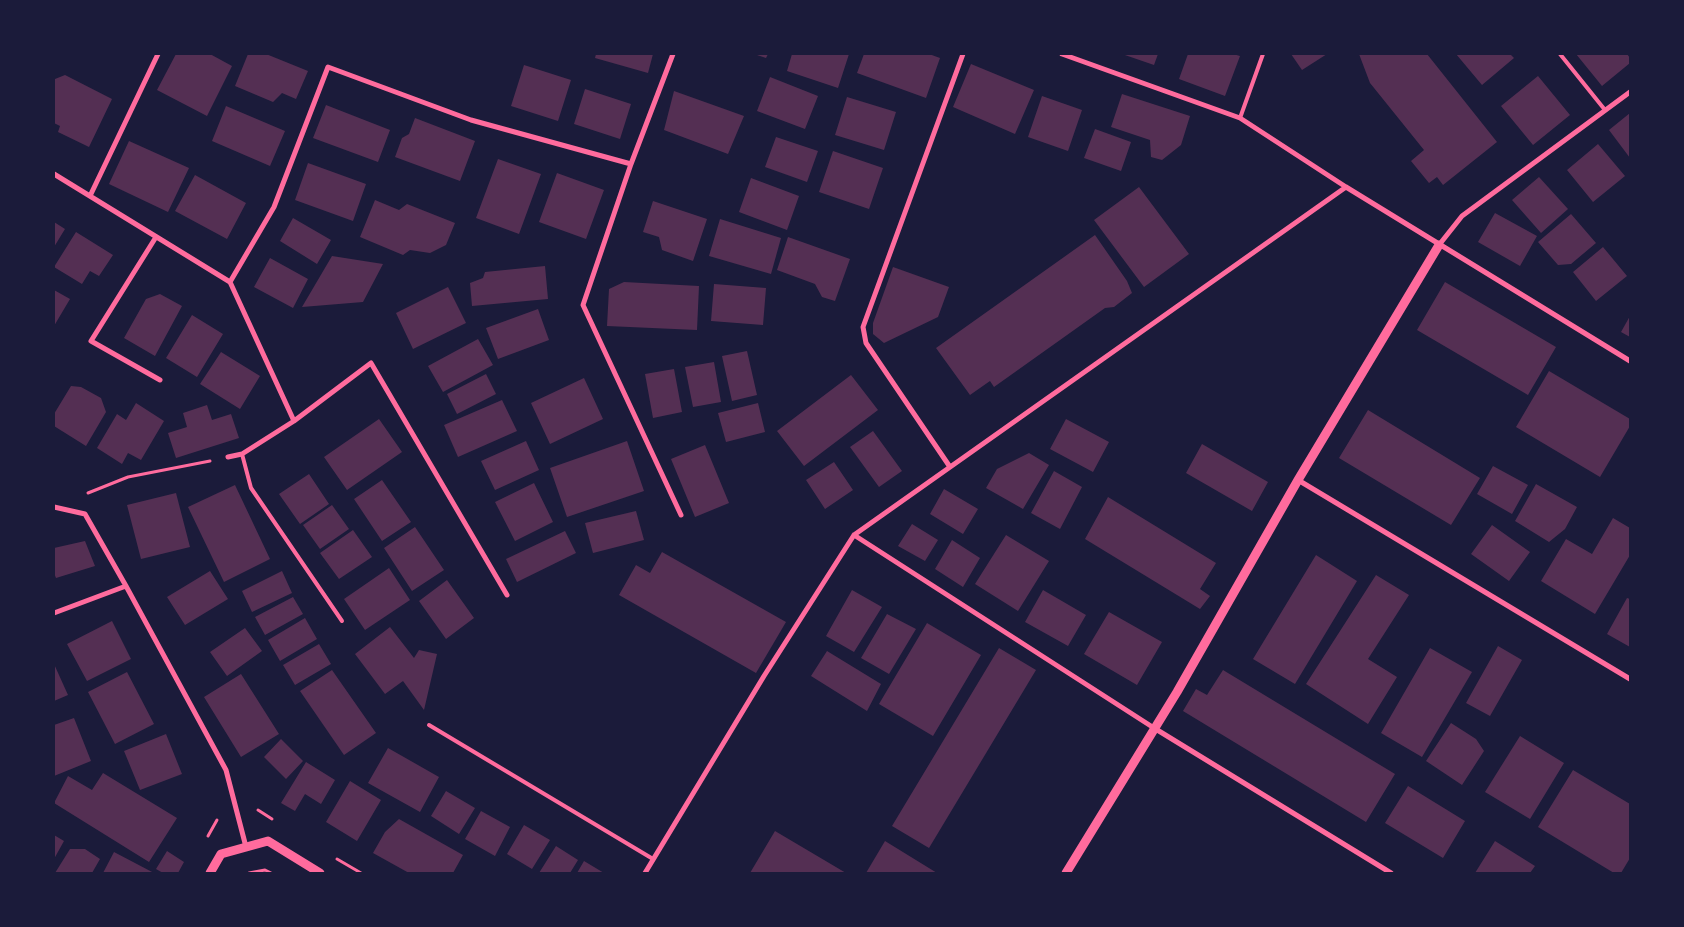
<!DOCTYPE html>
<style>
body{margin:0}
#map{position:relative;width:1684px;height:927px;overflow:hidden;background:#1b1b3a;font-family:Helvetica,sans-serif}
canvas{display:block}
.frame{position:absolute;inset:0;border:55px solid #1b1b3a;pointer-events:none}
</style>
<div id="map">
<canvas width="1684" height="927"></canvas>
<div class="frame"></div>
</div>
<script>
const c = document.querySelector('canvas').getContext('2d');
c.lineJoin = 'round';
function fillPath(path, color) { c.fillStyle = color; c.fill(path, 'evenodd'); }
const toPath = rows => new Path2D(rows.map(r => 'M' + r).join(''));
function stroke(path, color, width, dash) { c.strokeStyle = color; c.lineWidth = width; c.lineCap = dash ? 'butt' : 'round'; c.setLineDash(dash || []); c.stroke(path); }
fillPath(toPath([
 [176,54,210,54,232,66,207,116,157,90],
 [248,54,266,54,308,71,296,99,282,93,273,102,235,86],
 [596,54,653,54,648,73,595,58],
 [754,54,768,54,766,58],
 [792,54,849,54,838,88,787,71],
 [864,54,929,54,940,58,926,98,857,73],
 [1122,54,1158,54,1154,65],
 [1188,54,1233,54,1240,56,1225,96,1179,79],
 [1291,54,1327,54,1302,70],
 [1359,54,1427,54,1497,142,1443,185,1437,177,1429,183,1411,161,1424,150,1370,83],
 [1456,54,1510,54,1514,58,1482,85],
 [1576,54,1627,54,1630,58,1630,63,1602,86],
 [971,64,1034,90,1015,134,953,107],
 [524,65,571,80,558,121,511,106],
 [65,75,112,99,89,147,58,132,60,126,54,123,54,82,55,79],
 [1538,76,1570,115,1533,145,1501,106],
 [770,77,818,96,805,129,757,111],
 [585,89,631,104,620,139,574,124],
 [674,91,744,116,728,154,664,130],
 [1122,94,1190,116,1181,145,1162,160,1151,157,1150,140,1111,127],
 [1042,96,1082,110,1068,151,1028,137],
 [847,97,896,112,884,150,835,135],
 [326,105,390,130,378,162,313,138],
 [226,106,285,131,270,166,212,141],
 [1630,113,1630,158,1609,130],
 [415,118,475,141,460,181,395,157,402,138,409,134],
 [1095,129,1131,142,1121,171,1084,158],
 [776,137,818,151,807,182,765,167],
 [129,141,189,168,168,212,109,184],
 [1598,144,1625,176,1593,202,1567,170],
 [833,151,883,168,869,209,819,192],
 [498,159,541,174,519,234,476,218],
 [308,163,366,184,353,221,295,200],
 [557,173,604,190,586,239,539,222],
 [195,175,246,203,227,239,175,211],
 [1539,177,1568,209,1541,233,1512,200],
 [751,178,799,196,787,230,739,212],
 [1139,187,1189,254,1144,287,1094,220],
 [375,200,399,210,407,204,455,223,446,245,430,253,410,250,403,255,360,237],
 [653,201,707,219,693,261,662,250,659,237,643,232],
 [1495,213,1537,236,1520,266,1478,242],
 [1571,214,1596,243,1571,264,1558,265,1538,242],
 [293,218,331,240,317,264,280,241],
 [720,219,781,238,771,274,709,256],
 [54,222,65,229,54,247],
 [76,232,113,255,99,276,90,271,82,284,54,267],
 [1095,235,1127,281,1132,293,1114,307,1105,308,994,387,990,381,970,395,936,348],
 [788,237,850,259,835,301,822,297,815,284,777,270],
 [1603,247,1627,276,1596,301,1573,272],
 [332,256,383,264,363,302,302,307],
 [270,258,308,279,293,308,254,287],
 [545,266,548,299,472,306,470,283,483,278,485,272],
 [893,267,949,287,938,317,884,343,873,334,873,323],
 [624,282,699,286,697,330,607,326,609,289],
 [1445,282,1556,347,1528,395,1417,330],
 [714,284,766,288,763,325,711,321],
 [448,287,466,323,413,349,396,313],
 [54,290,70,299,54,326],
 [160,294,182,306,155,356,124,338,146,299],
 [538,309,549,340,498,359,486,328],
 [192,315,223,334,197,377,166,358],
 [1630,316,1630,337,1621,332],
 [478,339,493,365,443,392,428,366],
 [747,351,757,395,732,401,722,356],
 [221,352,260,376,240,409,200,384],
 [714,362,721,402,693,407,685,367],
 [674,369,682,412,653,418,645,374],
 [1549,371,1630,419,1630,426,1600,477,1516,427],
 [486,374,496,394,457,414,447,394],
 [851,375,878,410,804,466,777,431],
 [584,378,603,419,550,444,531,403],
 [71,386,81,387,101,398,106,412,86,446,54,426,54,414],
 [502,400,517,431,458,457,444,425],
 [136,403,164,421,141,460,128,453,122,464,97,448,117,414,126,420],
 [758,403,765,432,726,442,718,413],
 [207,405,212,420,231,414,239,438,176,458,168,433,187,427,183,413],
 [1368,410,1480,478,1451,525,1339,458],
 [379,419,402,452,347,490,324,457],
 [1066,419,1109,442,1093,472,1050,449],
 [873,431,902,471,879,487,850,447],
 [526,441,539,470,495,490,481,461],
 [627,441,644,491,567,517,550,468],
 [1202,444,1268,482,1252,511,1186,473],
 [705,445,729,503,695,517,671,459],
 [1029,453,1049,465,1023,509,986,488,997,469],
 [834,462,853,490,825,509,806,480],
 [1493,466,1528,485,1512,514,1477,494],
 [1054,471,1082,487,1060,529,1031,513],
 [309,474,329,504,300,524,279,494],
 [382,480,411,522,382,541,354,499],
 [534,483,553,522,515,541,495,502],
 [1536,484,1577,507,1565,529,1549,542,1515,521],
 [235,485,270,559,224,582,188,507],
 [944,489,978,509,963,534,930,514],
 [176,493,190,547,141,559,127,505],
 [1108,497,1216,563,1200,589,1210,596,1200,609,1085,539],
 [332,505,349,529,320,549,303,525],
 [636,511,644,540,593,553,585,523],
 [1613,518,1630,528,1630,555,1595,614,1541,581,1566,539,1592,554],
 [912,524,938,540,925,561,898,546],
 [1492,525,1530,552,1509,581,1471,554],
 [415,527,444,570,412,591,384,548],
 [353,530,372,557,339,579,320,553],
 [565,531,576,553,517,582,506,559],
 [1006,535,1049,561,1018,611,975,584],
 [952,540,980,558,963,587,935,569],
 [85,541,95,566,56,578,54,573,54,548],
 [662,552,786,622,756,673,619,595,636,565,650,573],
 [1316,555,1357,581,1295,684,1253,659],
 [389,568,410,600,365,630,344,599],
 [210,571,228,599,185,625,167,597],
 [282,571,292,593,252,612,242,591],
 [1376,575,1409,595,1368,659,1397,677,1368,724,1306,684],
 [447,580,474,618,446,639,419,601],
 [852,590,882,607,854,652,826,636],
 [1043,590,1086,615,1068,646,1025,622],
 [293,597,303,614,265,635,255,617],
 [1627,598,1630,599,1630,647,1607,634],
 [1109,612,1162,642,1137,685,1084,654],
 [887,614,916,629,889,674,861,658],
 [305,618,317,639,280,661,268,640],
 [112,621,131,659,87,681,67,644],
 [927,623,981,655,933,736,879,704],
 [390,627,414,658,419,650,437,654,424,710,403,681,385,694,355,654],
 [245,628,262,651,227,676,210,652],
 [319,644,331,664,295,685,283,665],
 [1498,646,1522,660,1490,716,1466,703],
 [999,648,1036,670,929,848,892,826],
 [1430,648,1472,672,1422,757,1381,733],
 [827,651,881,684,867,711,811,676],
 [54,664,68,695,54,701],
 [332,670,376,733,344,755,300,691],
 [1223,670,1395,774,1366,822,1183,711,1196,689,1207,695],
 [127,672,154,724,115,744,88,692],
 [241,674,279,734,241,757,204,697],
 [74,718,91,761,54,776,54,725],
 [1451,723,1476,739,1484,751,1462,785,1426,761],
 [166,734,182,774,140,790,124,751],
 [1520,736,1564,763,1530,819,1485,792],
 [281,739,303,761,286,779,264,757],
 [388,748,439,777,420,812,368,783],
 [306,762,335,780,321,804,305,794,295,811,281,803],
 [1573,770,1630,804,1630,858,1621,873,1614,873,1538,827],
 [103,773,177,818,149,862,54,803,68,776,92,790],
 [350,781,381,800,357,841,326,822],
 [1408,786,1465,821,1443,858,1385,823],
 [446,791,475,808,459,834,431,816],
 [481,811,510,827,495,856,465,839],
 [399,819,463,855,453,873,409,873,373,853,385,832],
 [524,825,550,840,532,869,507,854],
 [775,831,846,873,750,873],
 [54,835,64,841,54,859],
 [885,841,937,873,866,873],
 [1495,841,1535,866,1530,873,1475,873],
 [556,846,578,860,570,873,539,873],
 [70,849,85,849,100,859,92,873,55,873],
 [167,851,184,862,178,873,163,873,156,869],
 [114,852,154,873,103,873],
 [584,861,604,873,577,873]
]), '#542f53');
stroke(toPath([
 [88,493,128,477,210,461],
 [258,810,272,819],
 [208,836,217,820],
 [337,859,361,873],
 [249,873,265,870,271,873]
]), '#ff6b9d', 3);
stroke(toPath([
 [1560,54,1605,110],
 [1240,118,1263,54],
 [242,454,251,488,342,621],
 [429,725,653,859]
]), '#ff6b9d', 4);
stroke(toPath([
 [673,54,631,164,583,305,681,515],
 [1062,54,1240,118,1346,187,1630,361],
 [54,174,230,282,294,421],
 [90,196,158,54],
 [156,237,91,341,160,380],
 [1439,245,1462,216,1630,92],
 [230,282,274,207,328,67,471,120,631,164],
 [228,457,242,454,294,421,371,363,507,595],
 [950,467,866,343,863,327,963,54],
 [1298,480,1630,679],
 [54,507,85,514,126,586,226,770,246,847],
 [854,535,1346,187],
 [54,613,126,586],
 [645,873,764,676,854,535,1154,728,1391,873]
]), '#ff6b9d', 5);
stroke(toPath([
 [210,873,221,854,268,841,320,873],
 [1066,873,1177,692,1298,480,1439,245]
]), '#ff6b9d', 9);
</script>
